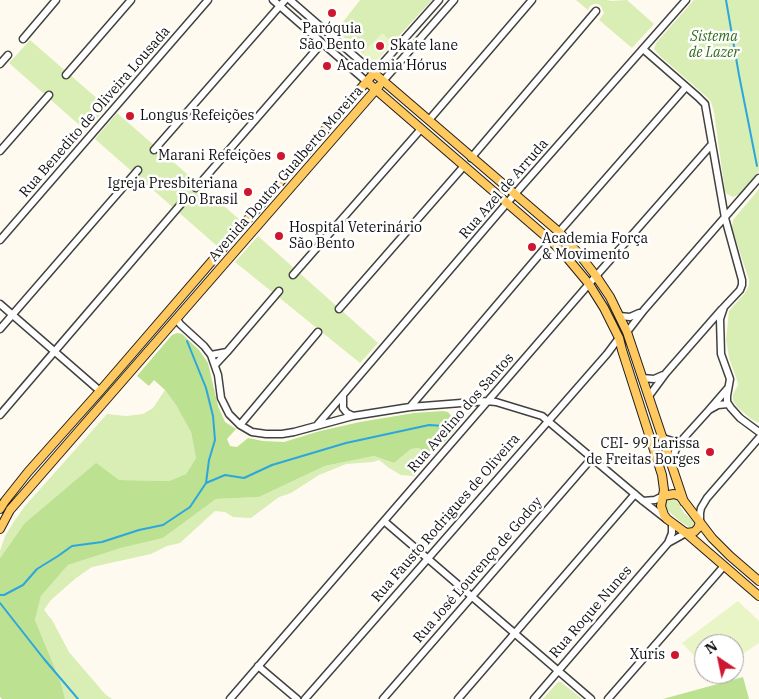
<!DOCTYPE html>
<meta charset="utf-8">
<style>
body{margin:0}
#map{position:relative;width:759px;height:699px;overflow:hidden;background:#fffaef;font-family:"IBM Plex Serif",serif}
canvas{display:block}
.north{position:absolute;left:694px;top:634px;width:50px;height:50px;box-sizing:border-box;background:#fff;border:1px solid #9f9f9f;border-radius:50%;rotate:326deg;font-size:14px;font-weight:700;line-height:20px;text-align:center;color:#0e0e0e}
.north::after{content:'';display:block;margin:auto;width:18px;height:22px;background:#ce1630;clip-path:polygon(50% 0,100% 100%,50% 72%,0 100%)}
</style>
<div id="map">
<canvas width="759" height="699"></canvas>
<div class="north">N</div>
</div>
<script>
const c = document.querySelector('canvas').getContext('2d');
c.lineJoin = 'round';
function fillPath(path, color) { c.fillStyle = color; c.fill(path, 'evenodd'); }
const toPath = rows => new Path2D(rows.map(r => 'M' + r).join(''));
function stroke(path, color, width, dash) { c.strokeStyle = color; c.lineWidth = width; c.lineCap = dash ? 'butt' : 'round'; c.setLineDash(dash || []); c.stroke(path); }
function drawText(font, color, halo, rows, align = 'center') {
  c.font = font + ' "IBM Plex Serif",serif'; c.lineWidth = 5; c.setLineDash([]); c.textBaseline = 'middle'; c.strokeStyle = halo; c.fillStyle = color; for (const [text, x, y, turn = 0] of rows) {
    c.save(); c.translate(x, y); c.rotate((+turn || 0) * Math.PI / 180); c.textAlign = isNaN(turn) ? turn : align; if (halo) c.strokeText(text, 0, 0); c.fillText(text, 0, 0); c.restore();
  }
}
fillPath(toPath([
 [360,0,432,0,374,63,336,31],
 [576,0,607,0,611,1,627,0,654,24,632,48,599,20,604,13,601,6,598,4,594,4,590,6,588,10],
 [694,0,759,0,759,171,740,194,733,197,727,194,725,191,714,112,711,102,708,98,660,56,654,49,656,43],
 [30,40,107,107,86,131,9,63],
 [117,113,240,220,217,246,95,139],
 [759,189,759,423,751,419,743,412,737,407,733,400,733,394,738,385,737,380,729,358,726,339,729,311,745,293,749,285,749,280,732,228,733,220],
 [258,236,378,343,360,363,235,262],
 [165,390,176,405,191,432,196,458,186,474,169,481,119,480,24,524,0,558,0,551,5,536,15,520,25,506,107,414,126,416,143,414,153,408],
 [419,448,430,458,414,476,401,475,389,468,379,460,373,462,346,464,319,475,291,493,279,497,251,518,233,517,225,512,215,511,180,543,167,546,151,554,92,567,76,578,51,600,44,610,52,620,69,652,105,694,112,699,65,699,61,683,35,620,41,596,68,565,121,548,163,538,216,499,259,497,325,466,374,456,394,463,411,449],
 [670,497,676,499,684,513,693,521,694,524,692,527,689,527,681,522,667,510,665,505,665,502,667,499],
 [558,682,561,682,582,699,543,699]
]), '#d8eeb4');
fillPath(toPath([
 [177,333,182,334,199,350,208,363,218,406,225,422,236,429,227,439,230,446,237,447,248,438,263,441,284,442,320,431,360,422,414,413,443,411,448,412,456,422,456,429,430,458,419,448,411,449,394,463,374,456,325,466,259,497,216,499,163,538,121,548,68,565,41,596,35,620,61,683,65,699,2,699,0,697,0,558,24,524,96,463,119,480,169,481,186,474,196,458,191,432,176,405,165,390,154,380,149,386,137,376,172,335],
 [743,677,749,699,663,699]
]), '#bce191');
fillPath(toPath([
 [382,33,393,43,374,63,363,53],
 [738,601,759,621,759,643,734,660,734,644,704,644,704,666,682,643]
]), '#e9f4c7');
stroke(toPath([
 [726,0,739,75,757,166],
 [187,341,206,388,213,416,215,440,209,460,206,483],
 [0,595,4,595,23,585,37,569,58,556,72,546,102,542,139,530,163,525,190,507,206,483,225,475,244,478,272,465,346,443,429,425,445,426],
 [0,603,44,659,78,699]
]), '#2ca6dc', 2);
const minor = toPath([
 [273,0,367,82],
 [290,0,374,73,439,0],
 [23,39,56,0],
 [643,49,698,97,705,104,725,218,742,280,742,285,740,290,724,307,720,319,721,354,730,379,727,396,727,402,731,408,740,418,759,432],
 [0,64,8,55],
 [66,75,131,0],
 [383,81,454,0],
 [429,120,532,0],
 [154,150,285,0],
 [0,151,49,95],
 [471,158,596,11],
 [196,188,322,43],
 [559,232,686,87],
 [0,240,208,0],
 [293,275,421,129],
 [0,304,100,391],
 [339,309,464,166],
 [619,316,630,317,639,313],
 [177,319,180,324,204,346,211,355,218,375,221,398,229,414,240,425,252,432,266,434,282,434,294,432,353,416,410,407,487,401,496,402,542,416,643,501,666,519],
 [0,329,138,170],
 [627,332,644,310,759,178],
 [227,352,279,291],
 [211,355,227,352,215,365],
 [642,378,654,379,663,375],
 [343,395,343,408,347,413,353,416],
 [649,396,666,373,722,309],
 [728,404,718,405,709,410,728,388],
 [410,407,551,241],
 [0,415,181,204],
 [318,424,507,203,686,0],
 [240,425,318,332],
 [663,438,672,441,681,441,676,449,671,462],
 [681,441,709,410],
 [643,501,655,500,663,496],
 [384,521,591,699],
 [700,522,700,513,701,508,707,498,759,438],
 [672,523,672,533,668,543,686,533],
 [258,666,297,699],
 [230,699,589,284,712,144],
 [305,699,607,354,619,338],
 [383,699,592,458],
 [458,699,635,494],
 [534,699,668,543],
 [608,699,724,566]
]);
const major = toPath([
 [367,82,551,241,564,254,589,284,604,308,619,338,622,350,662,475,664,490,661,506,664,515,667,519,686,533,759,596],
 [663,496,674,494,680,496,712,538,730,556,759,581],
 [0,509,5,501,28,472,100,391,374,73,559,232,579,254,596,276,610,297,627,332,684,502],
 [0,529,10,510,379,86],
 [686,533,694,532,698,528,700,522]
]);
stroke(minor, '#414141', 9);
stroke(major, '#1f1f1f', 10);
stroke(minor, '#fff', 6);
stroke(major, '#ffc95f', 8);
for (const [x, y, r, color] of [
 [332,13,5,"#ce1630"],
 [380,46,5,"#ce1630"],
 [327,66,5,"#ce1630"],
 [130,116,5,"#ce1630"],
 [281,156,5,"#ce1630"],
 [248,192,5,"#ce1630"],
 [279,236,5,"#ce1630"],
 [532,247,5,"#ce1630"],
 [710,452,5,"#ce1630"],
 [675,655,5,"#ce1630"]
]) { const dot = new Path2D(); dot.arc(x, y, r, 0, 2 * Math.PI); c.fillStyle = color; c.fill(dot); stroke(dot, '#fff', 2); }
drawText('14px', '#0e0e0e', '#fff', [
 ["Paróquia",332,29,"center"],
 ["São Bento",332,45,"center"],
 ["Skate lane",390,46],
 ["Academia Hórus",337,66],
 ["Longus Refeições",140,116],
 ["Marani Refeições",271,156,"right"],
 ["Igreja Presbiteriana",238,184,"right"],
 ["Do Brasil",238,200,"right"],
 ["Hospital Veterinário",289,228],
 ["São Bento",289,244],
 ["Academia Força",542,239],
 ["& Movimento",542,255],
 ["CEI- 99 Larissa",700,444,"right"],
 ["de Freitas Borges",700,460,"right"],
 ["Xuris",665,655,"right"]
], 'left');
drawText('italic 14px', '#316d17', '#fff', [
 ["Sistema",714,37],
 ["de Lazer",714,53]
]);
drawText('14px', '#0e0e0e', '#fff', [
 ["Rua Benedito de Oliveira Lousada",95,112,-49],
 ["Avenida Doutor Gualberto Moreira",286,174,-49],
 ["Rua Azel de Arruda",504,189,-49],
 ["Rua Avelino dos Santos",461,413,-49],
 ["Rua Fausto Rodrigues de Oliveira",446,518,-49],
 ["Rua José Lourenço de Godoy",478,570,-49],
 ["Rua Roque Nunes",591,612,-49]
]);
</script>
